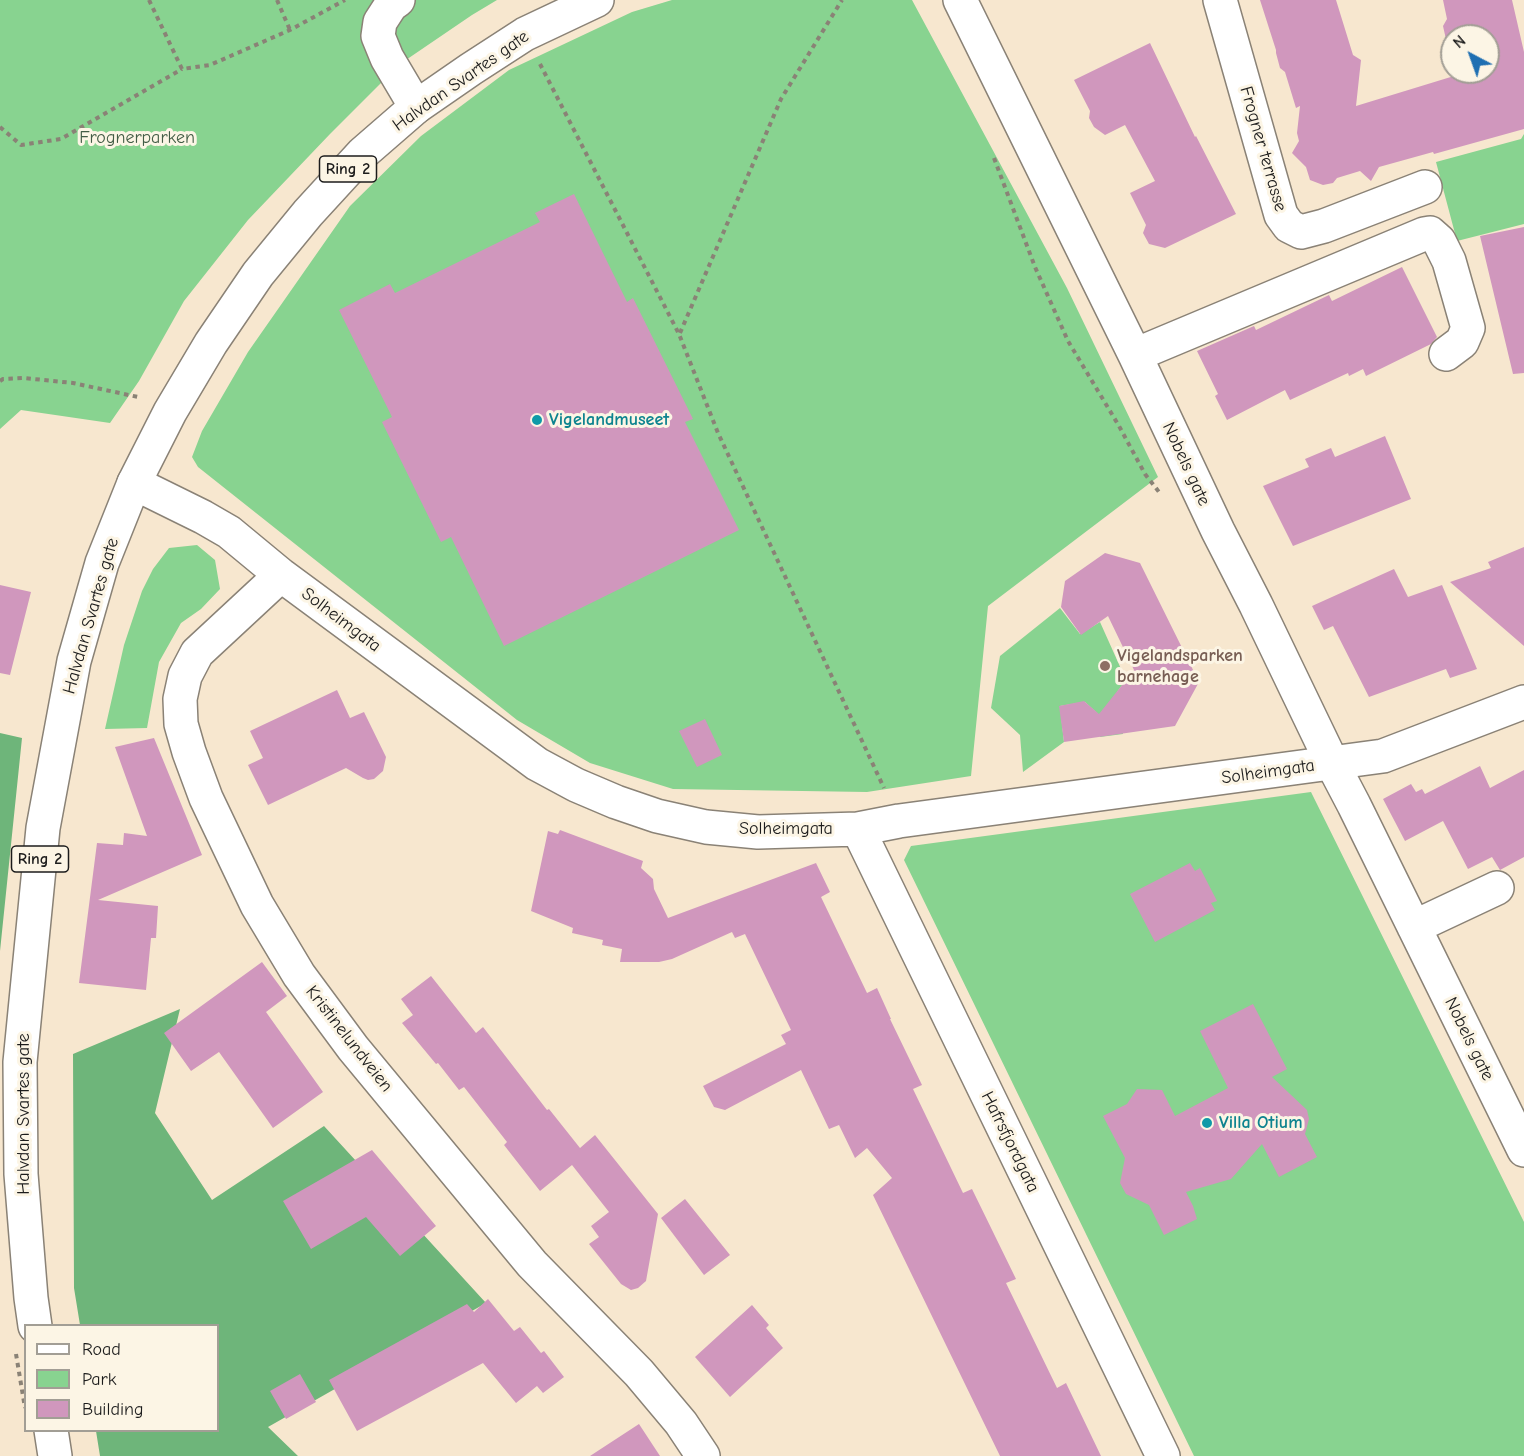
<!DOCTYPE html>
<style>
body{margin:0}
#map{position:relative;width:1524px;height:1456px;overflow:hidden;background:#f7e7cf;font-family:"Comic Neue",sans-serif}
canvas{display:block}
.legend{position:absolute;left:24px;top:1324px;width:195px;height:108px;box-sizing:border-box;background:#fcf5e5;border:2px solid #a29e95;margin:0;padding:8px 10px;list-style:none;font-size:18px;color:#1c1c1c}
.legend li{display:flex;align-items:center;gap:12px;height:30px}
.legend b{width:30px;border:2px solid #a29e95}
.north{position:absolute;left:1440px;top:24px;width:60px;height:60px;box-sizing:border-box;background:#fcf5e5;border:2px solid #a29e95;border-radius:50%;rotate:319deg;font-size:16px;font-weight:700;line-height:24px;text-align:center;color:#1c1c1c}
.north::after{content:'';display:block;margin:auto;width:21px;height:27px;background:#1f6fb2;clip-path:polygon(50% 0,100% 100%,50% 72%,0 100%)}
</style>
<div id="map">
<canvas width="1524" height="1456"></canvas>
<ul class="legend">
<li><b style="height:8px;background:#fff"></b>Road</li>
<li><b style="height:16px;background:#88d390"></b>Park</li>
<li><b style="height:16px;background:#d097bd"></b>Building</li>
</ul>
<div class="north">N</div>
</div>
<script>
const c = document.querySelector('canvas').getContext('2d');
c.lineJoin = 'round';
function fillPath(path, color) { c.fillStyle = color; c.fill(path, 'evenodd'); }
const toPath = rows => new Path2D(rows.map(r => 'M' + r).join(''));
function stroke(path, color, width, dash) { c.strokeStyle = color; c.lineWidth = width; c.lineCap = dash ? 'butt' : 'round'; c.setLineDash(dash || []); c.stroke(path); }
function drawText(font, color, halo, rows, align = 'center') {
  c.font = font + ' "Comic Neue",sans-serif'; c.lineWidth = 6; c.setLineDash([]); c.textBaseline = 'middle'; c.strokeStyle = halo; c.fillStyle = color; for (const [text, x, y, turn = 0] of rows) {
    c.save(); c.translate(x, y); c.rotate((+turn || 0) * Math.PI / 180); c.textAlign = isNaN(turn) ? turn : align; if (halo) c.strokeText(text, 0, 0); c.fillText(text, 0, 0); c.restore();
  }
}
fillPath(toPath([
 [0,0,497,0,472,15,400,64,330,134,248,220,184,301,139,381,110,423,21,410,0,429],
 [672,0,912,0,1067,288,1158,477,988,606,971,776,867,792,673,789,590,763,517,720,198,467,192,457,202,431,248,352,350,206,421,136,509,70,632,12],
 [1524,134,1524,224,1457,241,1436,162,1521,139],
 [197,545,215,560,220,589,201,609,181,623,159,662,147,728,105,729,124,645,142,591,153,569,169,548],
 [1060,608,1080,634,1100,622,1126,680,1117,692,1123,734,1100,737,1098,714,1085,702,1060,706,1064,742,1023,772,1020,735,991,708,1000,656],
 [1311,792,1524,1222,1524,1456,1194,1456,904,860,911,846]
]), '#88d390');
fillPath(toPath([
 [0,733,22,738,0,951],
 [180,1009,155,1113,212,1200,324,1126,486,1303,268,1427,298,1456,100,1456,96,1431,218,1430,218,1326,80,1325,74,1288,73,1054]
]), '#6eb57a');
fillPath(toPath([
 [1260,0,1336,0,1353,55,1361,60,1356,106,1454,76,1453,72,1488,72,1488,36,1452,36,1452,66,1443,26,1447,19,1443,0,1512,0,1524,52,1524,129,1434,154,1433,152,1379,167,1371,181,1360,171,1337,178,1333,183,1323,185,1310,180,1306,167,1292,153,1299,141,1297,133,1300,106,1296,108,1285,72,1280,68,1276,53,1276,50],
 [1150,43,1195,137,1196,136,1236,214,1165,248,1149,244,1143,233,1146,225,1130,193,1155,181,1125,125,1105,135,1094,127,1089,118,1090,111,1074,80],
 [574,194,627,302,633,298,693,419,685,422,739,530,504,646,451,537,441,542,382,422,392,417,339,310,390,284,395,293,540,222,535,213],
 [1524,227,1524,373,1513,374,1480,236],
 [1402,267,1437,337,1431,344,1366,376,1363,369,1349,376,1348,373,1290,400,1285,390,1227,420,1215,396,1218,394,1197,351,1254,326,1256,330,1329,295,1332,301],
 [1385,436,1411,499,1293,546,1263,486,1309,467,1305,459,1331,448,1335,457],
 [1524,547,1524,646,1450,582,1491,568,1488,562],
 [1105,553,1140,563,1199,682,1175,726,1064,742,1059,706,1084,701,1099,714,1134,670,1108,616,1081,635,1061,607,1065,581],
 [1394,569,1408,597,1442,585,1477,669,1450,678,1446,669,1369,697,1333,626,1324,630,1312,606],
 [0,585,31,592,10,675,0,673],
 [337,690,350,718,364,712,386,757,383,771,374,779,368,780,363,778,346,768,268,805,248,765,263,758,250,731],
 [705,719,722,755,697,767,679,731],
 [154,738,202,855,98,900,158,906,156,938,151,938,146,990,79,983,97,843,123,845,124,833,147,836,115,747],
 [1480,766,1490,788,1524,770,1524,857,1500,870,1492,857,1468,869,1443,821,1405,841,1383,799,1411,784,1416,792,1422,789,1425,794],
 [560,830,643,861,641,868,653,879,654,889,668,918,816,863,830,892,821,897,867,993,877,988,891,1019,890,1019,922,1085,913,1089,963,1193,972,1189,1016,1279,1006,1283,1057,1388,1066,1383,1101,1456,1000,1456,873,1195,892,1178,867,1148,855,1158,839,1125,829,1129,801,1070,725,1110,714,1107,703,1086,786,1044,781,1035,791,1030,745,934,735,938,732,932,672,959,659,962,620,962,622,949,602,945,603,940,572,933,573,928,531,911,548,831,558,834],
 [1190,863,1195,871,1200,868,1217,901,1211,903,1215,910,1155,942,1130,894],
 [262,962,287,996,266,1012,323,1092,273,1128,219,1052,191,1071,164,1033],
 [431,976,476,1033,483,1027,547,1110,549,1109,580,1148,595,1135,658,1214,646,1281,638,1288,631,1290,621,1284,589,1244,599,1237,591,1226,609,1212,572,1165,540,1191,504,1145,507,1142,464,1087,459,1090,438,1063,436,1064,402,1023,413,1015,401,999],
 [1253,1004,1287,1069,1272,1077,1307,1110,1309,1119,1305,1134,1317,1157,1279,1177,1262,1144,1231,1179,1186,1192,1193,1206,1197,1219,1164,1235,1149,1205,1126,1194,1120,1183,1125,1158,1103,1116,1127,1104,1137,1089,1162,1090,1175,1116,1228,1088,1200,1031],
 [372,1150,436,1226,400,1256,366,1217,311,1249,283,1201],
 [685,1199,730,1255,704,1275,661,1218],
 [488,1299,514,1331,520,1327,541,1353,544,1351,564,1377,543,1393,537,1386,516,1403,483,1363,357,1431,329,1380,467,1304,474,1312],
 [752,1305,769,1325,766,1328,783,1348,730,1397,695,1357],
 [300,1374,316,1402,286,1419,270,1391],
 [639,1424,660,1456,590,1456]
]), '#d097bd');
const minor = toPath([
 [398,0,391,5,380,22,378,36,387,58,416,107],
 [960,0,1135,355,1218,531,1256,605,1332,763,1354,805,1524,1150],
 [1220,0,1281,215,1289,226,1301,232,1324,226,1425,187],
 [1135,355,1424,234,1430,233,1439,241,1449,261,1468,328,1462,342,1446,354],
 [134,483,203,517,229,532,281,575,537,764,576,785,616,802,657,816,706,827,758,832,858,829,899,821,1383,756,1524,702],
 [281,575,197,653,185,676,180,699,181,724,189,752,206,798,257,905,299,975,353,1048,532,1264,639,1373,681,1423,703,1456],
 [858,829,1163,1456],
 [1414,927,1497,888]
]);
const major = toPath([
 [35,1326,31,1298,21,1174,20,1062,43,828,74,661,102,563,134,483,170,412,211,343,258,274,308,213,363,153,416,107,471,69,525,34,597,0],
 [51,1430,55,1456]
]);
stroke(minor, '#8a8276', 36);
stroke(major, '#8a8276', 36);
stroke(toPath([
 [149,0,182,69,210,65,290,30,345,0],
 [277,0,290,30],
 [540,64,679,334,718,433,884,788],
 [0,127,21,145,61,139,182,69],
 [994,158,1035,267,1068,341,1119,426,1145,474,1159,492],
 [680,333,781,99,842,0],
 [0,381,3,379,24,378,73,383,138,397],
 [16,1354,25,1408]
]), '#8a8276', 4, [4.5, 4.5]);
stroke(minor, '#fff', 33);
stroke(major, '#fff', 33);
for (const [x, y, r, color] of [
 [537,420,6,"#0f9aa8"],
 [1105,666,6,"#8d6e63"],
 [1207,1123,6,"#0f9aa8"]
]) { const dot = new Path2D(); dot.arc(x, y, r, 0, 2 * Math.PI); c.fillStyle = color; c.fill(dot); stroke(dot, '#fcf5e5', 2); }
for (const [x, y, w] of [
 [348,169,57],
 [40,859,57]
]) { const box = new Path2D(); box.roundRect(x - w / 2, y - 13, w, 26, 4.5); c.fillStyle = '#fcf5e5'; c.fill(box); stroke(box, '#1c1c1c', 1.5); }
drawText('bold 16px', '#1c1c1c', null, [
 ["Ring 2",348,169],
 ["Ring 2",40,859]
]);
drawText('18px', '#1c1c1c', '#fcf5e5', [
 ["Halvdan Svartes gate",461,81,-35],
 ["Frogner terrasse",1263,149,74],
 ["Nobels gate",1186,464,65],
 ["Halvdan Svartes gate",91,616,-74],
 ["Solheimgata",341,620,37],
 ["Solheimgata",1268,772,-8],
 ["Solheimgata",786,829],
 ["Kristinelundveien",349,1039,52],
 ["Nobels gate",1469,1039,64],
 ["Halvdan Svartes gate",24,1114,-90],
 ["Hafrsfjordgata",1010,1142,64]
]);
drawText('18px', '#425c45', '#fcf5e5', [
 ["Frognerparken",137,138]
]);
drawText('bold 18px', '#0d838f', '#fcf5e5', [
 ["Vigelandmuseet",549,420],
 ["Villa Otium",1219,1123]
], 'left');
drawText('bold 18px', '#785e54', '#fcf5e5', [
 ["Vigelandsparken",1117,656],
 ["barnehage",1117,677]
], 'left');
</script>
